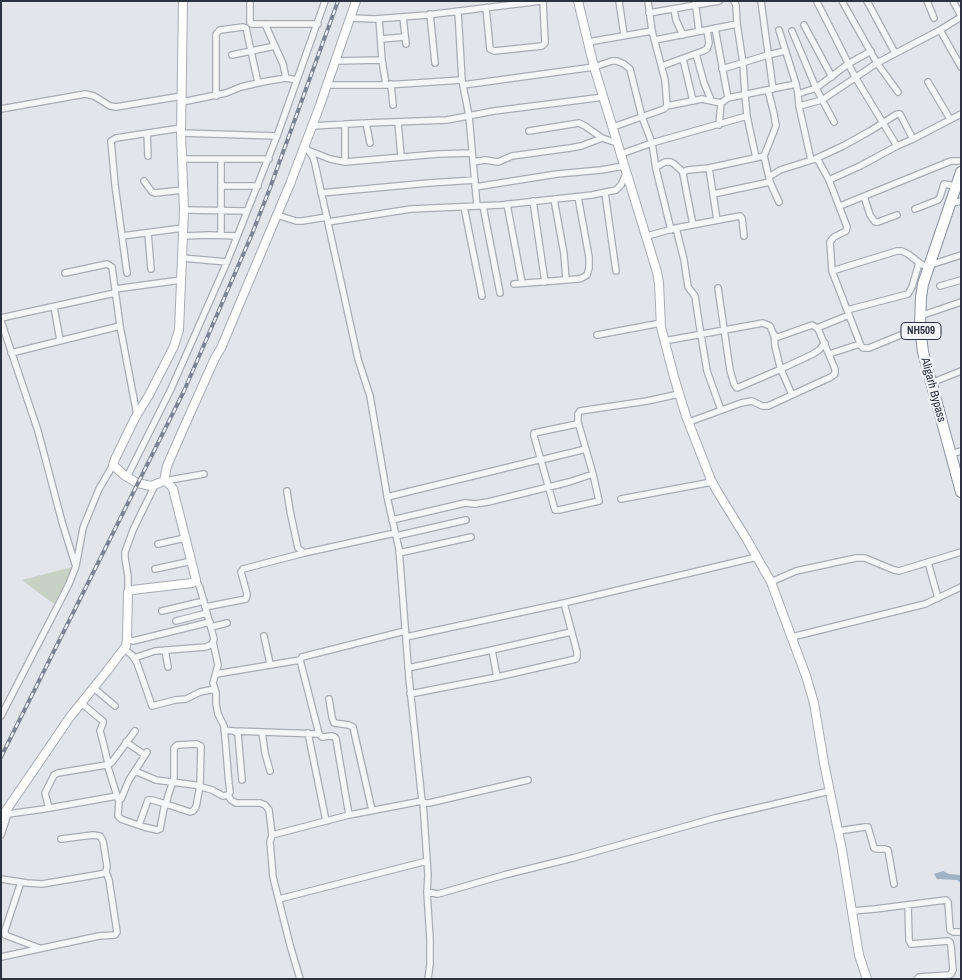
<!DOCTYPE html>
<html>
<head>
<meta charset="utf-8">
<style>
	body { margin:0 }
	#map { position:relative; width:962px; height:980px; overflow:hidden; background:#e2e5e9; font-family:"Archivo Narrow",sans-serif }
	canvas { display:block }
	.frame { position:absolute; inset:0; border:2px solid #2c323f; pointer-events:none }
</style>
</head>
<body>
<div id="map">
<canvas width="962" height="980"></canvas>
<div class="frame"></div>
</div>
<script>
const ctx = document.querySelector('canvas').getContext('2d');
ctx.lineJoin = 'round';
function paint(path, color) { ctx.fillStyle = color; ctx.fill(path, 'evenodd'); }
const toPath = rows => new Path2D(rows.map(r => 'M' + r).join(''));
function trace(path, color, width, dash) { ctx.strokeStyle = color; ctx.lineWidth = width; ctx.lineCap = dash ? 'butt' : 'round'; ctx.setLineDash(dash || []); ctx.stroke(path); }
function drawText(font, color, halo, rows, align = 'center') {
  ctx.font = font + ' "Archivo Narrow",sans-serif'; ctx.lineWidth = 4.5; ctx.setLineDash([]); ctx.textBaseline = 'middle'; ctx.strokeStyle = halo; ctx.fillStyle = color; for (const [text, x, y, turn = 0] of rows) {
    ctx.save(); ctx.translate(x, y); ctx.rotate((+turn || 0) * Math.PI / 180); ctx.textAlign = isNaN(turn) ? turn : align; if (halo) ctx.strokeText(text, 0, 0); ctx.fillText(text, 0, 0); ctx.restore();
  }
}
const green = toPath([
	[72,567,71,573,54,604,22,580]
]);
const water = toPath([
	[943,871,949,874,961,875,961,883,957,880,937,879,934,874]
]);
const street = toPath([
	[250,1,250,23,252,24,318,24],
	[619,1,624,35],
	[695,1,699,31],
	[761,1,773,89],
	[842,1,877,63,898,92],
	[867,1,895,53],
	[927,1,934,18],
	[953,1,961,16],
	[817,2,836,39,855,77,897,146],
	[486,8,490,49,494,51,504,50,542,46,545,43,543,1],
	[674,9,676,20,683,35],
	[458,11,462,80,469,116,477,206],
	[649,13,719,1],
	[430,14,435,63],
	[403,17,406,44],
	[350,18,375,19,427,15,541,1],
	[379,19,382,60,386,85],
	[265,24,283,64,286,78],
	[804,25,832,77],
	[715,28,728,98],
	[779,30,796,84,798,94,799,106,811,160],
	[940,30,961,67],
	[792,31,816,88,834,122],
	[381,39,405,37],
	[655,40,737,24],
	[588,42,652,31],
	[696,54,704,83,711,100],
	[232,55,275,46],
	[683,59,693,101],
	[335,61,382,60],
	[662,66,703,51,707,49,709,43,707,30],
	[722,69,768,55,785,51],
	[928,82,950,119],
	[391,84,393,105],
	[327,85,386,85,462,80],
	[463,85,594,67,612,61,617,61,624,64,630,69,642,117,652,143,656,169,671,230],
	[798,94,816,88,848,64,871,51],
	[216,96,216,34,220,30,243,27,246,28,258,83],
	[182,102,226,93,241,87,262,82,286,78,297,80],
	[667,106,702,99,721,103,728,98,796,84],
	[799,106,822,100,877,63,940,30,961,17],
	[1,109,85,94,94,96,110,106,116,107,182,96],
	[747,116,756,158],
	[398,122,401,157],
	[366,123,370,143],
	[345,124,345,162],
	[719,125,721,103],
	[312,126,366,123,447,120,494,111,604,97],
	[613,127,664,109,667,106,665,80,652,31,648,1],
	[529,131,579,123,585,126,602,138],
	[147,133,148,156],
	[181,133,277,136],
	[305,146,313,157,315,164,358,359,370,396,388,501,399,549,409,678,422,801,425,803,429,803,528,780],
	[310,151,330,159,345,162,438,154,472,153],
	[621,154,652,143,747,116,745,95,743,63,737,24,736,5,734,1],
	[764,156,776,126,774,114,768,90],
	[182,159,269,159],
	[815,159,843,146,870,131,897,114,900,114,902,118,913,139],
	[473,162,485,160,498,162,512,156,570,148,581,146,602,138,617,143],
	[656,167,665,162,671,162,674,164,683,172],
	[709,168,717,220],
	[769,177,780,170,815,159,818,160,829,180,847,227,846,231,834,237,830,242,832,271,861,346,863,348,869,348,920,327],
	[829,180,860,166,897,146,913,139,961,114],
	[144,181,152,192,155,193,183,190],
	[221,186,258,186],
	[475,187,557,174,601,170,624,166],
	[321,193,429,183,475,180],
	[605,193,616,271],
	[713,194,770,182],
	[864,196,870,215,875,222,878,222,897,215],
	[554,199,564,254,566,280],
	[533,201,545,282],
	[507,204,522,283],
	[949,204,961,201],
	[483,206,500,293],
	[840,206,951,161,961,161],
	[464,207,482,296],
	[915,209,938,200,940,197,944,184,956,186],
	[184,210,247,211],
	[277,215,296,221,302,221,327,217],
	[328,222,411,209,501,205,592,195,616,190,621,185,626,174],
	[693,225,683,174,685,171,688,170,709,168,764,156,770,182,779,202],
	[676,228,684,260,688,287,695,296,699,323,707,371,721,410],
	[148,233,151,269],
	[221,235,221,160],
	[122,236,183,228],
	[183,236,210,235,237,236],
	[647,236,676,228,740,216,742,218,744,236],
	[182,258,227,262],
	[930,265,961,255],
	[832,271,897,251,902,251,908,254,921,264,929,268],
	[65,273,107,264,112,267,120,326,137,415],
	[127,273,115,185,111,141,116,138,181,128],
	[514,284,578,279,582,278,587,275,589,268,589,257,578,197],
	[940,286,961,280],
	[718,288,730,370,734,384,737,388,781,369,813,354,819,350,825,343],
	[115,289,181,280],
	[54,307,60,340],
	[847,310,908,294,912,287,919,263],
	[920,316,961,302],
	[1,318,115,293],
	[1,321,38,431,62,522,75,564],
	[817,328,849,315],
	[774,334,775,346,780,367,792,395],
	[597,335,661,323],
	[664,341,763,323,770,326,774,336,778,337,812,325,817,328,819,331,835,369,835,374,831,377,768,406,762,406,752,401,741,403,689,422],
	[11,353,120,326],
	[829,354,860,344],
	[931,383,961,371],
	[951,454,961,451],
	[540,457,555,510,559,510,599,501,593,474,578,422],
	[541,460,586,449],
	[127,477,171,389,227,262,277,136,325,1],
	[164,481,204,474],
	[287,491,290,511,298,548,304,553,395,533],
	[387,497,538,460,540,457,534,436,534,433,577,424,578,422,578,414,580,411,647,401,679,394],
	[621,499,712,482],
	[392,520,465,503,475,504,488,502,569,482,593,474],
	[396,536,466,520],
	[158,544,185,538],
	[399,553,471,537],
	[928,562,938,598],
	[155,569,192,561],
	[771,582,796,571,856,558,865,558,894,570,899,571,961,552],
	[128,592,128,576,125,558,125,552,133,530,155,485],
	[205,607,246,599,247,594,241,572,243,569,304,553],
	[162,611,204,601],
	[176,621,207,613],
	[211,627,227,623],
	[264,636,270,664],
	[406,637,564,603,757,557],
	[792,637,925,604,961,587],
	[127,639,133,641,210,622],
	[124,649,132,655,137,663,152,706,175,700,186,699,200,692,215,689],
	[165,650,168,667],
	[492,650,497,677],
	[134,658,155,651,206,647,212,644,214,639,200,588,196,580],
	[408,668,492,650,571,632],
	[216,674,300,660],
	[94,688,115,706],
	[410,694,497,677,576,659,577,657,577,652,564,603],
	[329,699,332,717,334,723,349,725,353,727,372,810],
	[1,716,69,584,76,566,83,528,87,518,99,489,113,465],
	[224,730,234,731,238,734,242,780],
	[234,731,319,734],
	[262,732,265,753,270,771],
	[308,733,326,821],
	[126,742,145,755],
	[107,764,118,799],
	[107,766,112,762,135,731],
	[135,771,156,780,195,785,212,790,223,796,228,795,230,792,229,784,224,726,218,714,216,704,216,693,213,683,218,665,213,642],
	[228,795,231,800,236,803,260,803,265,805,269,810,272,835],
	[423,802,428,875,427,892,430,939,430,964,428,979],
	[49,808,45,793,54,775,58,773,106,765,108,763,103,742,100,731,103,723,103,721,81,703],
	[349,815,336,739,335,737,332,736,322,737,319,734,300,660,302,657,405,631],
	[139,825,148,800,152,800,166,804,190,812,193,811,196,807,200,786,201,746,197,744,177,745,174,748,174,778,168,796,166,804,164,808,160,829,157,830,144,827,132,823,121,819,118,816,119,800,121,799,129,780,147,752],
	[838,831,865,827,868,827,874,848,876,849,885,849,888,850,894,884],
	[1,835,8,814,44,809,117,796],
	[1,879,27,883,42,884,101,874,106,872,107,866,103,841,100,836,93,835,61,839],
	[21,882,5,930,5,935,39,948],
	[427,892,438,894,504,875,573,858,715,818,830,791],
	[279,899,427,861],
	[908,905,909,940,911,944,948,941,950,942,951,946,953,970,951,974,949,975,919,977,917,979],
	[852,911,875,909,946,900,948,902,950,930,953,932,961,932],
	[1,957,99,936,115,935,117,932,109,880,106,872],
	[300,979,290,945,273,877,270,842,272,835,349,815,422,801]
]);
const secondary = toPath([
	[578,1,594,67,657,272,659,283,661,327,674,377,686,416,711,480,717,491,746,538,771,582,806,676,814,703,824,763,842,850,859,955,867,979],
	[164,481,167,466,185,425,215,358,221,348,290,184,319,108,356,1],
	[1,818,70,717,107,671,126,646,127,639,128,592,132,590,192,583,196,580,173,489,171,486,167,482,164,481,151,486,137,483,124,475,113,465,115,459,135,418,149,395,169,356,174,346,179,330,184,210,181,133,183,1]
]);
const highway = toPath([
	[961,172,923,284,921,297,920,327,923,352,961,492]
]);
const rail = toPath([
	[1,757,184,391,252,234,270,188,338,1]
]);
const shields = [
	[921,331,40]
];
const shieldNames = [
	["NH509",921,331]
];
const streetNames = [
	["Aligarh Bypass",933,390,75]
];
paint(green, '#c7d2c4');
paint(water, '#a1b2c5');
trace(street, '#a8acb3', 8);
trace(secondary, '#a8acb3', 10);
trace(highway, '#8b929e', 12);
trace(street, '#f5f6f8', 5.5);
trace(secondary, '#fff', 8);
trace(highway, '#fff', 10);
trace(rail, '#7d8491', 4);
trace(rail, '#f2f4f7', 2, [5.5]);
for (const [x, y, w] of shields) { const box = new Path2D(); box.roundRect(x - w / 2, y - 8.5, w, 17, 4); ctx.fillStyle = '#f2f4f7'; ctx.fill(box); trace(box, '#2c323f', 1); }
drawText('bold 11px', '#2c323f', null, shieldNames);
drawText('12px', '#2c323f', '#f2f4f7', streetNames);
</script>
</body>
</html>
